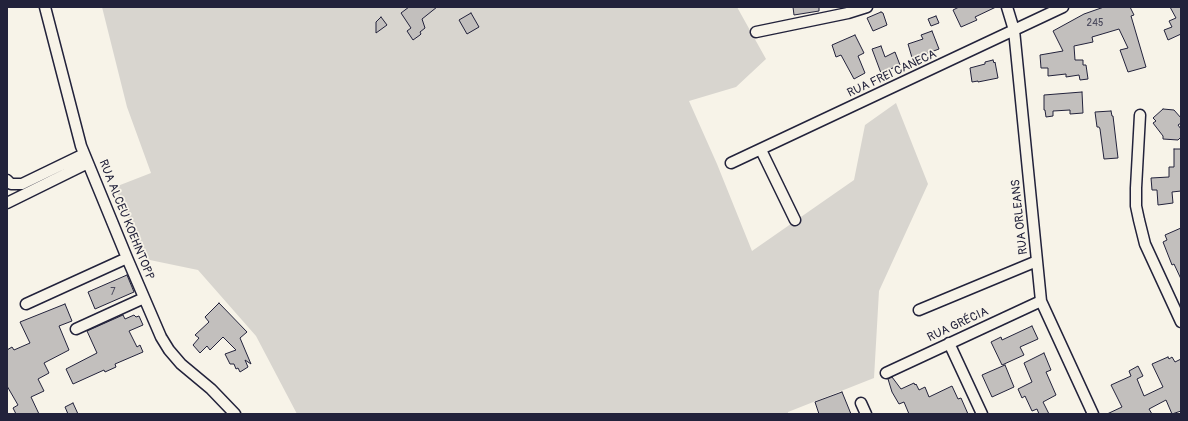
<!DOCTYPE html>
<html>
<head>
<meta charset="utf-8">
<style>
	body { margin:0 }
	#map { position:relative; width:1188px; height:421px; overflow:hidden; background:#f7f3e8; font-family:Pangolin,sans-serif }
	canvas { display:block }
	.frame { position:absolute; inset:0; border:8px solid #22223b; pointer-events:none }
</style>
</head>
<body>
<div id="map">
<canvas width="1188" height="421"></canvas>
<div class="frame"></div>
</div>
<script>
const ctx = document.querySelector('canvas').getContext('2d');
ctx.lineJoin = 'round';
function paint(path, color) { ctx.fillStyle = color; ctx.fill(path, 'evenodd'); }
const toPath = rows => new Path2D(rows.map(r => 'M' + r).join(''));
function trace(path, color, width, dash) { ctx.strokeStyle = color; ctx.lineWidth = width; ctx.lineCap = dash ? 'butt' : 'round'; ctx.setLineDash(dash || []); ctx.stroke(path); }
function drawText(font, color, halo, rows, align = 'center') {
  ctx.font = font + ' Pangolin,sans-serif'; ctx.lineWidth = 3.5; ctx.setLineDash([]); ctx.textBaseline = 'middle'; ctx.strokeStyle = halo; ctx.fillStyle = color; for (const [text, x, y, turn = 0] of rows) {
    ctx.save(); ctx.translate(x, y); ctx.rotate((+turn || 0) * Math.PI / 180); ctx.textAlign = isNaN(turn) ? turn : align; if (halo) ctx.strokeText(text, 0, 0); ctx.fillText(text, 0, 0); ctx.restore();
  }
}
const green = toPath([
	[102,7,737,7,766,59,736,87,689,101,717,164,752,251,854,180,865,125,896,103,928,184,879,291,874,378,788,412,788,414,297,414,256,336,198,270,145,259,115,187,151,173,127,107]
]);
const building = toPath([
	[409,7,437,7,422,19,425,28,420,32,421,34,420,35,413,40,407,31,411,28,401,13,409,7],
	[793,7,819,7,819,11,794,15,793,7],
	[959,7,996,7,975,17,977,20,961,27,953,10,959,7],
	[1104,7,1130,7,1134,15,1131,16,1146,67,1128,72,1120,50,1128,48,1119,29,1092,37,1093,42,1074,46,1075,60,1083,60,1083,65,1086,65,1088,79,1080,80,1079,75,1066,77,1066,74,1048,76,1048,68,1041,68,1040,55,1063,51,1053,31,1084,14,1104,7],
	[1170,7,1181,7,1181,34,1168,40,1164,30,1172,27,1169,21,1176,18,1170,7],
	[881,12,883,13,887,25,873,31,867,18,881,12],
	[471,13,479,27,467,34,459,20,471,13],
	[936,16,939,23,931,26,928,19,936,16],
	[381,17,387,25,376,33,376,22,381,17],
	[932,31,939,49,923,55,923,57,913,61,908,44,923,39,921,35,932,31],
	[855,35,864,53,858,56,865,73,854,79,841,55,836,57,832,45,855,35],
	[881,46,885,57,895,52,900,65,881,73,872,49,881,46],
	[993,60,994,63,995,62,998,78,978,82,978,81,972,82,970,68,985,64,985,62,993,60],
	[1082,92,1083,113,1070,114,1070,110,1053,111,1053,116,1046,117,1045,110,1044,110,1044,95,1082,92],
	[1163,109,1174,110,1181,118,1181,123,1178,125,1181,129,1181,137,1178,140,1163,139,1163,136,1153,123,1156,121,1153,118,1163,109],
	[1111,111,1112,116,1113,116,1118,158,1104,159,1100,129,1099,127,1097,127,1095,112,1111,111],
	[1174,149,1181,149,1181,191,1172,192,1173,203,1158,205,1157,190,1152,190,1151,178,1169,177,1169,167,1174,167,1174,149],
	[1181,228,1181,279,1174,264,1172,265,1163,242,1167,240,1165,235,1181,228],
	[127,275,134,292,95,309,88,292,127,275],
	[219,303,247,332,240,338,251,364,245,360,248,367,240,372,238,368,236,369,234,364,230,364,225,354,236,350,223,337,210,350,207,346,200,353,193,345,199,338,195,335,209,322,205,317,219,303],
	[65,304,72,321,59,326,69,350,44,363,49,373,38,379,44,391,31,397,39,414,16,414,13,408,18,405,7,386,7,350,12,347,14,350,30,343,20,322,65,304],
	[123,315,125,319,134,315,136,317,139,316,143,325,129,331,137,347,140,345,143,352,115,364,116,367,105,372,104,370,73,384,66,369,97,353,87,331,123,315],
	[1032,326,1038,339,1020,347,1024,355,1002,365,991,342,1001,337,1002,340,1032,326],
	[1044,353,1051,370,1046,372,1056,395,1043,402,1049,414,1039,414,1037,409,1032,411,1025,396,1022,398,1018,389,1032,382,1024,363,1044,353],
	[1168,357,1169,359,1172,357,1175,362,1181,359,1181,411,1172,414,1166,400,1149,409,1152,414,1107,414,1122,407,1111,385,1131,376,1129,371,1138,366,1143,376,1137,379,1144,396,1163,387,1152,364,1168,357],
	[1005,365,1014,387,992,397,982,375,1005,365],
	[892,377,901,389,914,383,915,385,916,384,919,390,925,387,929,397,952,386,958,399,961,398,968,414,909,414,904,402,899,404,892,392,888,379,892,377],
	[842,392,851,414,819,414,815,402,842,392],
	[73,403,78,414,68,414,65,407,73,403]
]);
const minor = toPath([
	[45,7,81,146,127,258,161,337,169,350,181,364,211,389,235,414],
	[1007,7,1014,30,1041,301,1093,414],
	[756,32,848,13,867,7],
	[1140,115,1136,188,1136,206,1139,220,1145,244,1181,322],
	[761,150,795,220],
	[731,163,1063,7],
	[7,180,11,184,22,184,84,154],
	[7,203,88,163],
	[26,304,127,258],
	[919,310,1037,261],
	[76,329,144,298],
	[949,343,982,414],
	[886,373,1041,301],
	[861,403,866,414]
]);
const numberNames = [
	["245",1095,23],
	["7",113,292]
];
const streetNames = [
	["RUA FREI CANECA",892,74,-25],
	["RUA ORLEANS",1020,217,-96],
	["RUA ALCEU KOEHNTOPP",126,220,68],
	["RUA GRÉCIA",958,325,-25]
];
paint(green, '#d8d5cf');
paint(building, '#c2bfbd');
trace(building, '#22223b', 1);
trace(minor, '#22223b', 13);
trace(minor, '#f7f3e8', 10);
drawText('10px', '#4a495c', null, numberNames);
drawText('12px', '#22223b', '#f7f3e8', streetNames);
</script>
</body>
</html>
